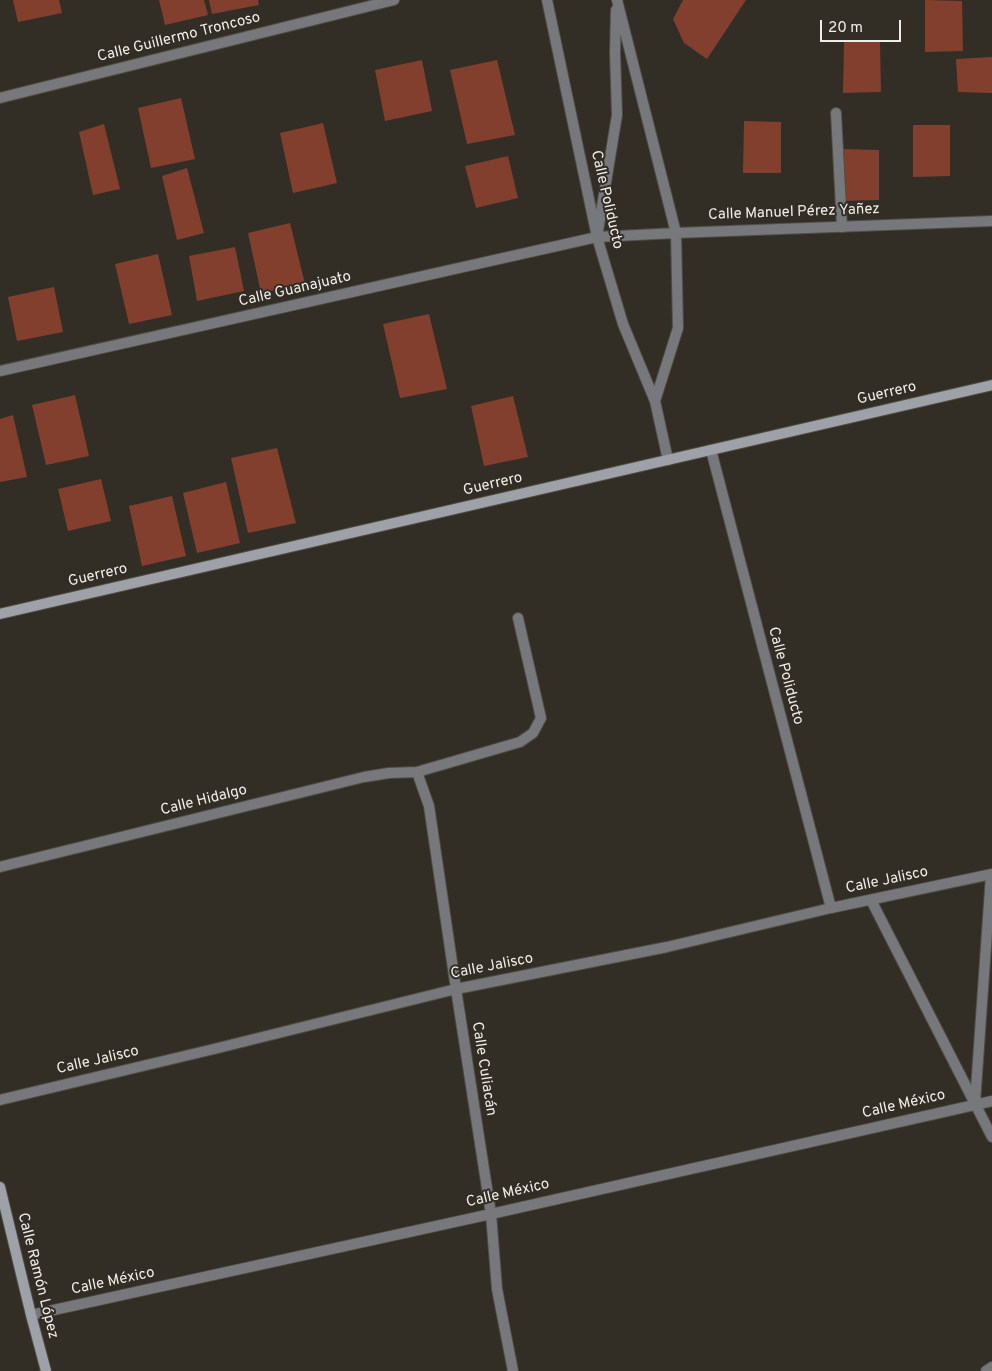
<!DOCTYPE html>
<html>
<head>
<meta charset="utf-8">
<style>
	body { margin:0 }
	#map { position:relative; width:992px; height:1371px; overflow:hidden; background:#322e26; font-family:Overpass,sans-serif }
	canvas { display:block }
	.scale { position:absolute; left:820px; top:20px; width:81px; height:22px; box-sizing:border-box; border:2px solid #efede8; border-top:0; padding-left:6px; font-size:15px; line-height:18px; white-space:nowrap; color:#efede8; -webkit-text-stroke:4px #322e26; paint-order:stroke }
</style>
</head>
<body>
<div id="map">
<canvas width="992" height="1371"></canvas>
<div class="scale">20 m</div>
</div>
<script>
const ctx = document.querySelector('canvas').getContext('2d');
ctx.lineJoin = 'round';
function paint(path, color) { ctx.fillStyle = color; ctx.fill(path, 'evenodd'); }
const toPath = rows => new Path2D(rows.map(r => 'M' + r).join(''));
function trace(path, color, width, dash) { ctx.strokeStyle = color; ctx.lineWidth = width; ctx.lineCap = dash ? 'butt' : 'round'; ctx.setLineDash(dash || []); ctx.stroke(path); }
function drawText(font, color, halo, rows, align = 'center') {
  ctx.font = font + ' Overpass,sans-serif'; ctx.lineWidth = 4; ctx.setLineDash([]); ctx.textBaseline = 'middle'; ctx.strokeStyle = halo; ctx.fillStyle = color; for (const [text, x, y, turn = 0] of rows) {
    ctx.save(); ctx.translate(x, y); ctx.rotate((+turn || 0) * Math.PI / 180); ctx.textAlign = isNaN(turn) ? turn : align; if (halo) ctx.strokeText(text, 0, 0); ctx.fillText(text, 0, 0); ctx.restore();
  }
}
const building = toPath([
	[13,0,59,0,62,13,18,22],
	[159,0,204,0,208,15,165,25],
	[209,0,258,0,259,5,212,14],
	[683,0,746,0,707,59,684,43,673,19],
	[925,0,962,1,963,51,925,52],
	[844,41,880,42,881,92,843,93],
	[992,57,992,93,958,92,956,59],
	[422,60,432,111,385,121,375,70],
	[497,60,515,135,467,144,450,70],
	[181,98,195,159,151,168,138,108],
	[744,121,781,122,781,173,743,173],
	[323,123,337,183,293,193,280,133],
	[104,124,120,189,93,195,79,132],
	[913,125,950,125,950,176,913,177],
	[842,149,879,150,879,200,842,201],
	[508,156,518,198,476,208,465,166],
	[187,168,204,233,177,240,162,176],
	[290,223,305,284,261,293,248,233],
	[235,247,244,291,197,301,189,256],
	[158,254,172,315,129,324,115,264],
	[54,287,63,332,17,341,8,297],
	[429,314,447,389,400,398,383,324],
	[75,395,89,456,46,465,32,405],
	[513,396,528,457,484,466,471,406],
	[13,415,27,477,0,482,0,419],
	[277,448,296,523,248,533,231,458],
	[101,479,111,521,68,531,58,489],
	[226,482,240,543,197,553,183,493],
	[172,496,186,556,142,566,129,506]
]);
const lane = toPath([
	[836,113,842,227],
	[711,450,831,908],
	[986,1371,992,1367]
]);
const street = toPath([
	[547,0,597,237,623,324,655,401,668,460],
	[617,0,676,233,678,328,655,401],
	[0,98,394,0],
	[598,231,617,115,615,52,616,10],
	[0,371,597,237,676,233,992,221],
	[417,772,429,806,456,989,491,1214,497,1289,513,1371],
	[0,867,364,777,389,773,417,772,520,742,533,733,541,718,518,618],
	[871,900,992,1137],
	[0,1100,214,1049,456,989,667,947,831,908,992,874],
	[975,1103,991,875],
	[31,1315,491,1214,992,1101]
]);
const secondary = toPath([
	[0,614,992,385],
	[0,1187,31,1315,46,1371]
]);
const streetNames = [
	["Calle Guillermo Troncoso",179,38,-14],
	["Calle Poliducto",606,200,77],
	["Calle Manuel Pérez Yañez",794,213,-2],
	["Calle Guanajuato",295,290,-13],
	["Guerrero",887,394,-13],
	["Guerrero",493,485,-13],
	["Guerrero",98,576,-13],
	["Calle Poliducto",785,676,75],
	["Calle Hidalgo",204,801,-14],
	["Calle Jalisco",887,881,-12],
	["Calle Jalisco",492,967,-11],
	["Calle Jalisco",98,1061,-13],
	["Calle Culiacán",483,1069,81],
	["Calle México",904,1105,-13],
	["Calle México",508,1194,-13],
	["Calle Ramón López",37,1276,76],
	["Calle México",113,1282,-12]
];
paint(building, '#823f2e');
trace(lane, '#504d45', 12);
trace(street, '#504d45', 12);
trace(secondary, '#504d45', 12);
trace(lane, '#76787c', 10);
trace(street, '#76787c', 10);
trace(secondary, '#9fa1a8', 10);
drawText('15px', '#efede8', '#322e26', streetNames);
</script>
</body>
</html>
